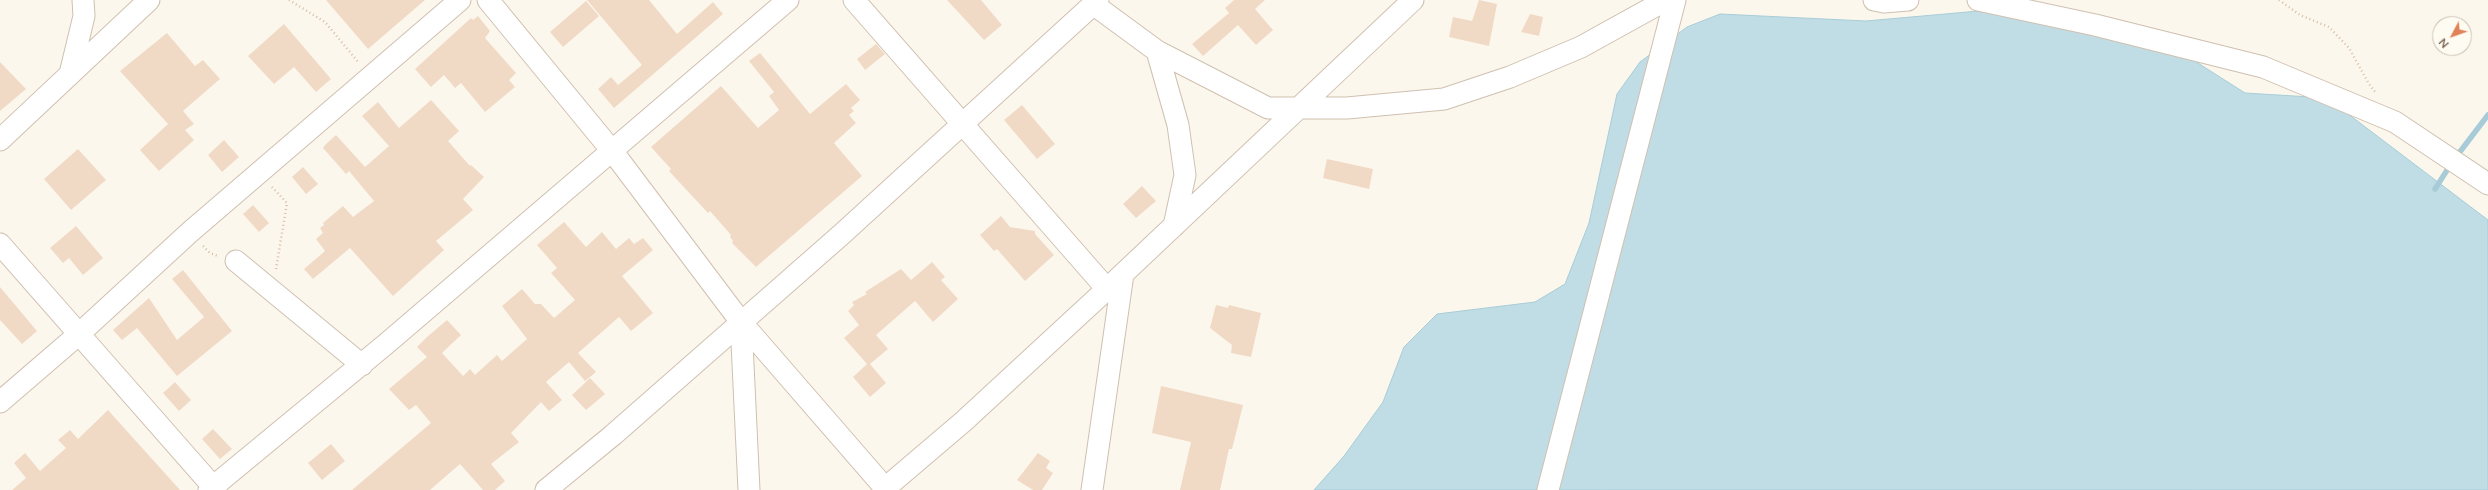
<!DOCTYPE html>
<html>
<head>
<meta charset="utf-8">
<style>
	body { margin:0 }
	#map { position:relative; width:2488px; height:490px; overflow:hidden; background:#fcf7ec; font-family:Lato,sans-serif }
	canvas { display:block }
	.north { position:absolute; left:2432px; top:16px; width:40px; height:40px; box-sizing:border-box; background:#fefbf3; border:1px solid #c8bdb1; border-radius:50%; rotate:229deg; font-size:11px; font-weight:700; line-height:16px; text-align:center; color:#78614f }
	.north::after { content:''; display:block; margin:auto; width:14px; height:18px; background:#e08157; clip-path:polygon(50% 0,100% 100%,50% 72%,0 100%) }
</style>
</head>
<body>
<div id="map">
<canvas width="2488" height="490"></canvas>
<div class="north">N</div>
</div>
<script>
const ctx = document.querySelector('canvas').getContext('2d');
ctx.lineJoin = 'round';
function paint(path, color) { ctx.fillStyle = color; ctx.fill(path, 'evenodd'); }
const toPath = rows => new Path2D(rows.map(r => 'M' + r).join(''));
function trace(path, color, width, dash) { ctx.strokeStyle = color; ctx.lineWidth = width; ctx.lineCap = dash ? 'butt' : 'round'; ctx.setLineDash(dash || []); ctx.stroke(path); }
const water = toPath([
	[1990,10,2190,58,2245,93,2327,98,2488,220,2488,490,1314,490,1344,456,1383,402,1404,347,1437,314,1535,302,1565,284,1589,223,1617,94,1640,62,1687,27,1720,14,1866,21,1990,10]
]);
const stream = toPath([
	[2456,157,2488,115],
	[2435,189,2451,164]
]);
const building = toPath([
	[326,0,425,0,368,49],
	[587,0,649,0,677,34,713,2,723,14,614,108,598,89,611,77,618,85,642,65],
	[947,0,981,0,1002,25,984,40],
	[1234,0,1265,0,1255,9,1273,30,1256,45,1238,25,1203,56,1192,44,1229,13,1225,8],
	[1479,0,1497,4,1489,46,1449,37,1453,17,1472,21],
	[586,1,599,16,563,47,550,32],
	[1530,14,1543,17,1539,36,1521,32],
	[478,16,490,31,485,38,516,73,509,80,515,87,485,112,461,83,455,88,444,75,431,87,415,69,471,18,473,20],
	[284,24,331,79,316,92,294,67,274,84,248,56],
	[167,33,195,66,203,60,220,79,183,111,194,124,185,130,194,140,159,171,140,150,168,124,120,71],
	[876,44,885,54,865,70,857,59],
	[760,53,810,114,846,84,860,100,851,108,854,111,849,115,856,123,834,143,862,176,756,267,732,243,733,241,730,237,731,235,710,211,708,213,680,183,669,171,671,169,651,147,721,86,758,128,779,110,769,96,774,92,749,61],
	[0,62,26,89,0,111],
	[431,100,459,131,448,141,470,166,471,165,484,177,463,199,473,210,436,241,444,250,393,296,350,248,313,279,304,269,325,251,316,239,323,233,320,228,324,225,323,223,343,206,353,217,374,201,349,171,346,174,323,148,325,145,336,135,365,167,389,146,362,116,378,102,399,128],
	[1022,105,1055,144,1037,159,1004,120],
	[224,140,239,157,222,172,208,155],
	[78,149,106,180,71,210,44,179],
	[1327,159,1373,169,1369,189,1323,178],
	[303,167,318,184,306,194,292,177],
	[1142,186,1156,201,1136,218,1123,204],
	[253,205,269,223,259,232,243,214],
	[1001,216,1010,227,1035,231,1035,234,1054,255,1025,281,997,249,994,251,980,235],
	[564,222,586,247,602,232,616,249,629,238,634,244,643,238,653,250,622,276,653,313,631,331,619,317,578,353,596,372,585,381,569,362,546,382,562,400,549,411,541,402,511,433,519,442,491,464,505,481,495,490,483,490,460,464,430,490,352,490,431,423,416,405,409,410,389,389,427,357,417,347,427,337,447,320,461,335,442,353,463,376,470,369,475,375,497,355,502,361,527,339,502,306,522,289,535,304,541,304,554,318,575,300,551,273,557,268,537,245],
	[76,226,103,258,83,275,69,258,63,263,50,248],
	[932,262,945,277,941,280,958,299,933,322,915,301,876,335,888,349,870,364,886,383,870,397,853,377,867,364,844,338,859,325,848,311,854,305,852,302,867,294,865,292,901,269,911,280],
	[183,270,232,331,177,376,137,328,122,340,113,330,149,298,177,340,204,317,172,279],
	[0,287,37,331,22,344,0,320],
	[1216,305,1228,308,1229,305,1261,313,1251,357,1231,353,1232,345,1210,328],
	[590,378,605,394,586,410,572,395],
	[175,382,191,400,179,411,163,393],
	[1161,386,1243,405,1232,449,1229,449,1220,490,1180,490,1191,442,1152,433],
	[108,410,180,490,12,490,26,478,14,463,25,453,40,471,66,448,58,440,70,430,78,439],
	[213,429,232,449,220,459,202,439],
	[331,444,345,461,322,480,308,463],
	[1038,453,1050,461,1046,468,1053,473,1042,490,1033,490,1017,480]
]);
const path = toPath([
	[289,0,325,22,359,63],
	[2279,0,2300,15,2329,27,2349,48,2369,84,2376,93],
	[272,187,287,203,276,269],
	[203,246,210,253,218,256]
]);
const minor = toPath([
	[488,0,613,152,741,322,885,488],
	[854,0,1107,289],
	[1874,0,1884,2,1908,0],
	[1978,0,2095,25,2263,67,2395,122,2488,184],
	[1093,4,1157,51,1268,108,1347,108,1444,99,1510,77,1581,47,1666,0],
	[1157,51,1178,125,1185,175,1174,226],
	[70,74,84,16,83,0],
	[0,140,149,0],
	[0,244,216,490],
	[236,261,362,365],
	[741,322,749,490],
	[0,402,79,334,190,232,460,0],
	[209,490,386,344,788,0],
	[546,490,613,435,842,234,1098,0],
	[883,490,964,421,1107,289,1413,0],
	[1092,490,1123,274],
	[1548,490,1675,0]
]);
paint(water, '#c0dde6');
trace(water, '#a7ccd7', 1);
trace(stream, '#a7ccd7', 5.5);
paint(building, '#f1dac5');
trace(minor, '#cfc0b1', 23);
trace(path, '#d7bda7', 2.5, [1, 3]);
trace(minor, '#fff', 21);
</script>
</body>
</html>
